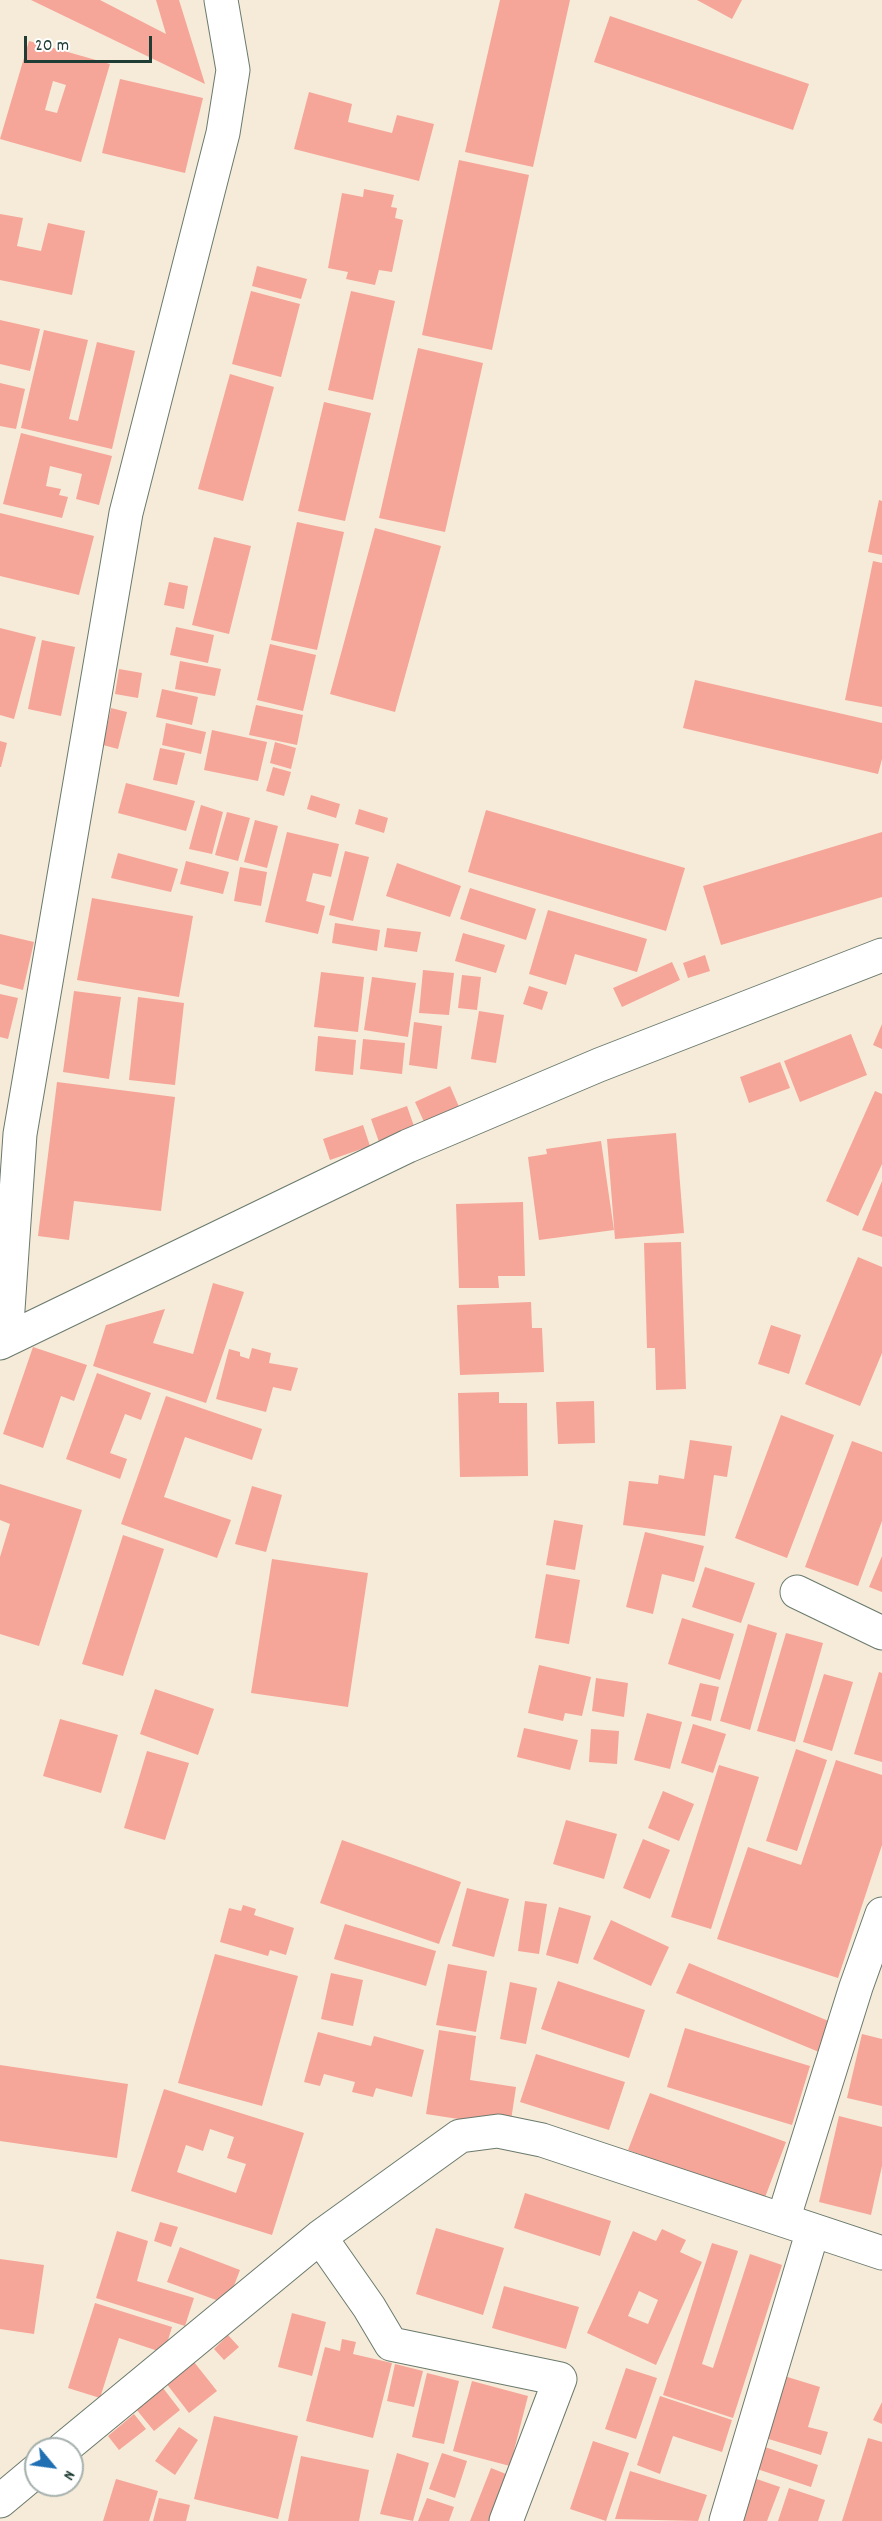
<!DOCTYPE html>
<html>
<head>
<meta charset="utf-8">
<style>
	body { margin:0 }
	#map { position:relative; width:882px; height:2521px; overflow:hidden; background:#f6ebd8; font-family:Dekko,sans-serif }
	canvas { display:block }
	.north { position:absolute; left:24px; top:2437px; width:60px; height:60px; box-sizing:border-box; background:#fff; border:2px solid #a5b1ae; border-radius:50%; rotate:119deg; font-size:16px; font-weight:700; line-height:24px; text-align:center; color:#1f3d34 }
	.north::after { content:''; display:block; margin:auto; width:21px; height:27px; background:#1f6fb2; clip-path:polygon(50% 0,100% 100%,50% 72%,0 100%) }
	.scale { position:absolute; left:24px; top:36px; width:128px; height:27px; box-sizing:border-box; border:3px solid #1f3d34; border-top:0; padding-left:8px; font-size:18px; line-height:21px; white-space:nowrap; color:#1f3d34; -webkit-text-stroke:4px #fff; paint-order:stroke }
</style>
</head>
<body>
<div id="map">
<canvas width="882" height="2521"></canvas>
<div class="north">N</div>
<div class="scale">20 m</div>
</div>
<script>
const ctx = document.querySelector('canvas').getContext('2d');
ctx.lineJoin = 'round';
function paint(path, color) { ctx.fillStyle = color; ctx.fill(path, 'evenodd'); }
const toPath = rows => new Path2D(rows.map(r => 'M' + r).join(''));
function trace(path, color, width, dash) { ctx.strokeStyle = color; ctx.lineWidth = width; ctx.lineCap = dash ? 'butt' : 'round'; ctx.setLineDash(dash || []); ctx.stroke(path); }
const building = toPath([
	[31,0,100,0,166,34,156,0,179,0,205,84],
	[500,0,570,0,533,167,465,152],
	[697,0,742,0,732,19],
	[610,16,809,84,793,130,594,62],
	[29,41,110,64,81,162,0,139],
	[53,81,66,85,57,113,45,110],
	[120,79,203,98,185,173,102,153],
	[309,92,352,104,348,122,392,133,397,115,434,124,419,181,294,149],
	[459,160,529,175,492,350,422,335],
	[364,189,394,195,391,207,397,208,395,218,403,220,392,272,379,270,375,285,346,279,348,272,328,268,342,193,363,197],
	[0,214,23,218,17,246,41,251,48,223,85,231,72,295,0,280],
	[257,266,307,279,301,299,252,286],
	[251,291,300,304,281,377,232,364],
	[351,291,395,301,373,400,328,390],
	[0,320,40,329,30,371,0,364],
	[44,330,88,340,69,419,78,421,97,342,135,351,112,449,21,428],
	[418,348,483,363,445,532,379,518],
	[230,374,274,387,243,501,198,489],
	[0,383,25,389,16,429,0,426],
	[324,402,371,413,345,521,298,511],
	[21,433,112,456,99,505,76,499,82,474,50,466,46,486,61,489,59,495,68,497,62,518,3,504],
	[879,500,882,501,882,555,868,552],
	[0,513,94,536,79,595,0,576],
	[297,522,344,532,317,650,271,640],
	[375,528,441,546,395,712,330,694],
	[214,537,251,546,229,634,192,625],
	[873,561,882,563,882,707,845,700],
	[169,582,188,586,184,609,164,605],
	[176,627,214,635,208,663,170,655],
	[0,628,36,637,14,719,0,715],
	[42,640,75,647,61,716,28,709],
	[270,644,316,655,303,711,257,700],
	[180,661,221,669,215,696,175,689],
	[119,669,142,673,138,698,115,694],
	[695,680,882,723,882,759,878,774,683,728],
	[162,689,198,697,192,725,156,717],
	[256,705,303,715,297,745,249,735],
	[111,708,127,712,118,749,103,745],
	[166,723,206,732,201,754,162,745],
	[212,730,267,742,258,781,204,770],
	[0,741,7,743,1,767,0,767],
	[275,742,296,748,291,769,270,763],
	[160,748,185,753,177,785,153,780],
	[273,767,291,772,284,796,266,791],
	[126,783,195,801,186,831,118,813],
	[311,795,340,804,336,818,307,809],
	[201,805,223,812,212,854,189,849],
	[359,809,388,818,384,833,355,824],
	[486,810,685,868,666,931,468,872],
	[227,812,250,818,238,861,215,855],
	[255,820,278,826,267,868,244,862],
	[287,832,339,844,331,877,313,873,306,901,325,906,318,934,265,922],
	[882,832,882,897,721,945,703,886],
	[345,851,369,857,353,921,329,915],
	[118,853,178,869,171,892,111,878],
	[186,861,229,872,223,894,180,884],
	[397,863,461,886,450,917,386,896],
	[240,867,267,872,261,906,234,901],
	[470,888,536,909,526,940,460,919],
	[92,898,193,916,179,997,77,980],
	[548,910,647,939,637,972,575,954,566,985,529,974],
	[335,923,380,930,377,951,332,943],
	[387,928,421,932,417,952,384,947],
	[463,933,505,945,496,973,455,961],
	[0,934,34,942,23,990,0,984],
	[705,955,710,971,688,978,683,963],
	[672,962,680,980,622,1007,613,988],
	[423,970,454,973,449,1015,419,1013],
	[321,972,364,977,358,1032,314,1027],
	[462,975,481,977,477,1010,458,1008],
	[372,977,416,983,408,1037,364,1030],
	[529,986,548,992,542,1010,523,1004],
	[74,991,121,997,109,1079,63,1072],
	[0,994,18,998,8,1039,0,1037],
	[138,997,184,1003,175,1085,129,1080],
	[479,1011,504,1015,496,1063,471,1059],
	[414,1022,442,1026,437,1069,409,1065],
	[882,1024,882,1049,873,1045],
	[851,1034,867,1075,800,1102,784,1061],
	[318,1036,356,1040,353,1075,315,1071],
	[363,1039,405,1043,402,1074,360,1069],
	[780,1062,790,1088,749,1103,740,1077],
	[57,1082,175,1097,161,1211,74,1201,69,1240,38,1236],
	[450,1086,460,1109,425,1124,415,1102],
	[875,1091,882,1094,882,1164,858,1216,826,1201],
	[407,1106,415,1129,379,1142,371,1119],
	[363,1125,370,1146,330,1160,323,1139],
	[676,1133,684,1233,615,1239,607,1139],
	[601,1141,614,1230,539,1240,528,1157,547,1154,546,1149],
	[882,1181,882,1237,862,1230],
	[523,1202,525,1276,498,1276,499,1288,459,1288,456,1204],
	[681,1242,686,1389,656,1390,655,1348,647,1348,644,1243],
	[858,1257,882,1267,882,1353,860,1406,805,1384],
	[213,1283,244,1292,206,1403,93,1366,106,1325,165,1309,153,1343,193,1354],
	[531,1302,532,1328,542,1328,544,1372,460,1375,457,1305],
	[771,1325,801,1335,789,1374,758,1364],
	[33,1347,87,1365,74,1401,61,1396,43,1448,3,1434],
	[252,1348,271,1353,269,1363,298,1368,291,1391,273,1387,266,1412,216,1399,229,1349,240,1352,240,1356,249,1359],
	[97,1373,151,1393,141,1420,125,1414,110,1453,127,1459,120,1479,66,1459],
	[499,1392,499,1403,527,1403,528,1476,460,1477,458,1393],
	[166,1396,262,1429,252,1460,185,1437,164,1497,231,1520,217,1558,121,1524],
	[594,1401,595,1443,558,1444,556,1402],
	[781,1415,834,1435,787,1558,735,1538],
	[690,1440,732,1446,727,1477,714,1475,705,1536,623,1525,629,1481,658,1484,659,1475,684,1479],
	[852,1441,882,1452,882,1521,858,1586,805,1567],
	[0,1484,82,1510,39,1646,0,1634,0,1557,10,1524,0,1520],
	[252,1486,282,1495,266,1552,235,1544],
	[554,1520,583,1525,575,1570,546,1565],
	[645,1532,704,1546,694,1582,662,1574,653,1614,626,1607],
	[123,1535,164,1549,123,1676,82,1664],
	[882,1556,882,1592,869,1587],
	[272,1559,368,1573,348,1707,251,1693],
	[705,1567,755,1583,741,1623,692,1607],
	[546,1574,580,1580,569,1644,535,1638],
	[682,1618,734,1634,720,1680,668,1664],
	[748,1624,777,1633,750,1730,720,1721],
	[786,1633,823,1643,795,1742,757,1731],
	[539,1665,591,1677,582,1716,565,1713,563,1721,528,1713],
	[879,1672,882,1673,882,1762,854,1754],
	[824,1674,853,1682,832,1751,803,1742],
	[596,1678,628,1683,624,1717,592,1711],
	[700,1683,719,1687,711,1721,691,1716],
	[155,1689,214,1709,198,1755,140,1734],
	[647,1713,682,1722,670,1769,634,1760],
	[60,1719,118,1735,101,1793,43,1776],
	[693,1724,726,1734,713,1773,681,1763],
	[524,1728,578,1740,570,1770,517,1757],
	[591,1729,619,1731,617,1764,589,1762],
	[796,1749,827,1760,797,1851,766,1841],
	[147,1751,189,1763,165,1840,124,1828],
	[836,1760,882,1775,882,1845,838,1978,717,1939,748,1847,801,1865],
	[719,1765,759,1777,711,1929,671,1917],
	[663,1791,694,1804,679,1841,648,1828],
	[566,1820,617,1834,604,1879,553,1864],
	[643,1839,670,1850,650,1899,623,1888],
	[342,1840,461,1882,439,1944,320,1903],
	[467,1888,509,1899,494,1957,452,1946],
	[525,1901,547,1904,539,1954,518,1951],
	[243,1905,256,1909,254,1915,294,1928,286,1955,270,1950,268,1956,220,1942,229,1908,241,1911],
	[559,1907,591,1916,578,1964,546,1955],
	[611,1920,669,1947,651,1986,593,1959],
	[345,1924,436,1951,426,1986,334,1959],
	[215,1954,298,1976,262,2106,178,2083],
	[689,1963,831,2022,819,2052,676,1993],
	[448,1964,487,1971,476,2032,436,2025],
	[331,1973,363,1980,353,2026,321,2019],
	[558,1981,645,2010,629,2058,541,2029],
	[510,1982,537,1988,526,2044,500,2039],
	[685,2028,810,2066,792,2125,667,2087],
	[439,2030,476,2036,470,2080,516,2087,510,2127,426,2114],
	[318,2032,371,2046,374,2036,424,2050,412,2097,376,2088,373,2097,352,2092,355,2082,324,2074,320,2086,304,2082],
	[862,2034,882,2039,882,2106,847,2098],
	[536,2054,625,2082,609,2130,520,2102],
	[0,2065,128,2084,117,2158,0,2141],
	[164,2089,304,2133,272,2235,131,2191],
	[210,2129,234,2137,227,2158,246,2164,236,2193,177,2172,186,2145,203,2151],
	[650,2093,786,2142,764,2200,628,2150],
	[839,2116,882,2127,882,2166,871,2215,819,2202],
	[525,2193,611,2221,600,2256,514,2228],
	[160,2222,178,2227,171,2247,154,2241],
	[436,2228,504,2248,483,2315,416,2294],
	[662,2229,686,2240,680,2252,702,2262,656,2365,587,2333,633,2231,656,2241],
	[639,2291,658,2300,648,2324,628,2316],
	[117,2231,148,2241,137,2281,194,2298,185,2326,96,2298],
	[712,2243,738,2251,702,2364,713,2368,750,2254,782,2265,733,2418,663,2395],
	[180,2247,240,2270,227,2304,167,2282],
	[0,2259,44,2265,34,2334,0,2329],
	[504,2286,579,2307,566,2349,492,2328],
	[95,2303,172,2327,164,2353,119,2338,100,2398,68,2388],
	[292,2313,326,2322,312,2376,278,2367],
	[228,2335,239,2347,224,2360,214,2349],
	[342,2339,356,2342,353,2354,392,2363,373,2438,306,2421,325,2347,340,2351],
	[194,2362,217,2391,189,2413,166,2383],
	[395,2364,423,2371,414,2407,387,2401],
	[626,2368,657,2378,636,2439,605,2429],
	[427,2373,459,2381,444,2444,412,2437],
	[781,2375,820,2387,808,2427,828,2432,821,2455,762,2437],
	[472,2381,528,2396,510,2466,453,2451],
	[163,2388,180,2410,154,2431,136,2409],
	[660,2396,732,2420,722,2452,673,2436,660,2474,637,2465],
	[882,2402,882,2424,873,2420],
	[134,2414,146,2429,119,2450,108,2436],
	[214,2416,298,2436,278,2519,194,2499],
	[179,2427,198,2440,175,2475,155,2461],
	[868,2438,882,2442,882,2521,842,2521],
	[593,2441,629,2453,606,2521,570,2509],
	[753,2443,818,2465,811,2487,745,2465],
	[397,2453,429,2463,413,2521,380,2514],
	[442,2453,467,2461,455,2498,429,2489],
	[301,2456,369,2470,359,2521,288,2521],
	[491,2468,511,2476,494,2521,470,2521],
	[630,2471,707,2495,698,2521,615,2519],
	[748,2476,780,2487,767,2521,732,2521],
	[116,2479,158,2491,149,2521,103,2521],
	[789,2488,825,2500,818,2521,778,2521],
	[159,2498,190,2505,186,2521,153,2521],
	[427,2498,454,2507,449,2521,418,2521]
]);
const street = toPath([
	[6,1339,20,1134,126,513,223,133,233,70,221,0],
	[0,1343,408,1146,599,1065,882,955],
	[797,1592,882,1633],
	[783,2220,856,1987,882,1914],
	[320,2237,369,2307,391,2344,560,2379,506,2521],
	[63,2449,320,2237,460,2136,498,2131,542,2140,882,2253],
	[0,2501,36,2471],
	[726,2521,813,2230]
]);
paint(building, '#f6a599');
trace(street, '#6a7a6d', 35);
trace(street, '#fff', 33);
</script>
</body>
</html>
